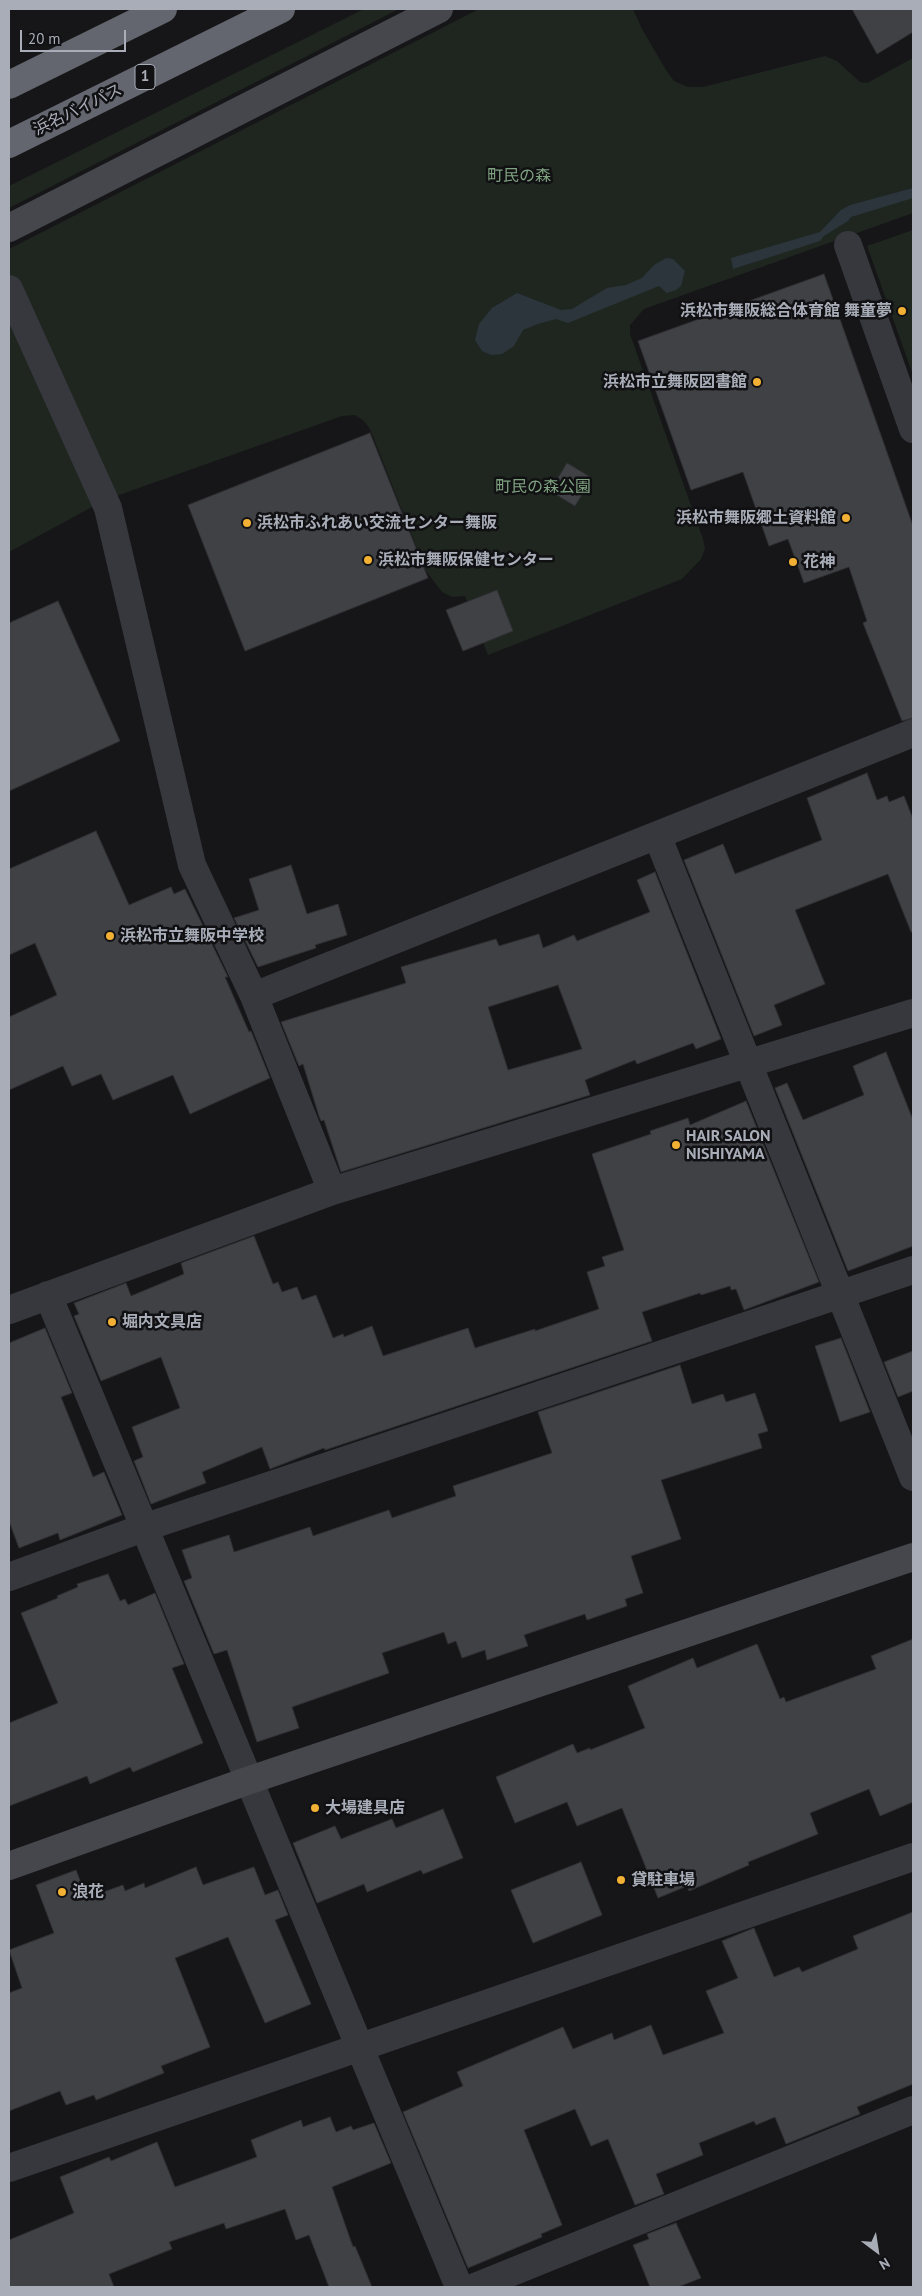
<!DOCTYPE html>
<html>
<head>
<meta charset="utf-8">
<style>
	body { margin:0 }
	#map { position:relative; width:922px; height:2296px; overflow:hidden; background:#161618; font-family:"PT Sans",sans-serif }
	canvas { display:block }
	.frame { position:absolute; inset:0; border:10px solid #a8adb8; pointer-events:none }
	.north { position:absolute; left:852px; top:2226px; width:50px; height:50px; -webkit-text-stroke:4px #111113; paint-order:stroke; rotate:149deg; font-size:14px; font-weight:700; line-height:20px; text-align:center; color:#a8adb8 }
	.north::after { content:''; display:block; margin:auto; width:18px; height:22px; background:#a8adb8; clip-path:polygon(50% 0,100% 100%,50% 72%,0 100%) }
	.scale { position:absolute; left:20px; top:30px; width:106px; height:22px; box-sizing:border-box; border:2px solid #a8adb8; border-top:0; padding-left:6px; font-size:15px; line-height:18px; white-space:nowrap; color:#a8adb8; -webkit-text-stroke:4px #111113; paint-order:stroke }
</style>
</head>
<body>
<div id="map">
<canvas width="922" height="2296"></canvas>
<div class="frame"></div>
<div class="north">N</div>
<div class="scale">20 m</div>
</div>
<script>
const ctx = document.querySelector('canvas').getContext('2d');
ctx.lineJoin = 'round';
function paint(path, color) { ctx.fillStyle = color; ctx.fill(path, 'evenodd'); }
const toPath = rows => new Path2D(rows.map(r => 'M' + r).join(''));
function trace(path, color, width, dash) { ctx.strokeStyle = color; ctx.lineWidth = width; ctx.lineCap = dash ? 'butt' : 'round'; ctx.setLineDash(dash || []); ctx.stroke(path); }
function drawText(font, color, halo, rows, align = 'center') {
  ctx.font = font + ' "PT Sans","Noto Sans JP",sans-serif'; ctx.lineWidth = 5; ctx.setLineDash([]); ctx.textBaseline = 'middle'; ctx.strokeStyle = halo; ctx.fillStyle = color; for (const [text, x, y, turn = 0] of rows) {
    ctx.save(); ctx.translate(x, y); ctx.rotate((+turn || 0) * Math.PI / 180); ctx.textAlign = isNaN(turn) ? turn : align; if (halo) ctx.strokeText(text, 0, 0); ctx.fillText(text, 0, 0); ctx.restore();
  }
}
const green = toPath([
	[364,9,399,9,9,208,9,186],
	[479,9,633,9,642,29,666,70,674,81,688,87,703,87,825,56,837,61,860,82,867,83,913,58,913,213,644,309,630,325,630,334,703,539,705,549,701,559,682,579,488,655,465,596,452,597,442,592,426,571,370,429,364,421,355,415,342,416,105,500,9,552,9,249],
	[913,230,913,375,867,246]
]);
const water = toPath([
	[913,188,913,198,851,217,848,221,824,236,820,241,733,269,731,258,820,232,841,210,850,205],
	[666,258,673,259,685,271,681,286,676,290,667,293,659,286,568,323,556,319,538,324,523,330,514,346,502,354,491,355,482,351,475,340,479,324,492,308,517,293,561,310,572,309,607,288,626,285,642,278,654,265]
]);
const building = toPath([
	[852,9,913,9,913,32,877,54,852,9],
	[824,274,913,526,913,718,902,721,863,623,867,621,849,567,804,583,788,539,769,546,743,472,691,490,638,341,824,274],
	[370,433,428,578,245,651,188,505,370,433],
	[567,463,592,478,575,506,550,491,567,463],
	[497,590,513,631,463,651,446,610,497,590],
	[58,601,120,741,9,791,9,623,58,601],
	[867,773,877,800,887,796,889,802,904,796,913,819,913,932,911,932,888,874,795,910,825,984,774,1005,782,1025,754,1036,684,860,723,844,735,874,822,840,807,798,867,773],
	[96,831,129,905,171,887,174,894,185,889,228,977,225,977,249,1032,251,1031,270,1078,190,1114,173,1075,113,1100,101,1074,72,1086,63,1066,9,1090,9,1017,57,995,35,943,9,955,9,869,96,831],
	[291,865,307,914,338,904,347,935,315,945,316,948,258,967,234,918,259,910,249,879,291,865],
	[655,872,721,1039,696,1049,693,1043,637,1064,635,1060,585,1080,590,1095,341,1172,324,1120,321,1121,319,1116,303,1064,299,1066,281,1022,406,983,401,967,496,939,499,946,539,934,543,948,574,935,577,941,650,912,637,880,655,872],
	[558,985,582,1049,508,1070,488,1007,558,985],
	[886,1052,913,1120,913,1246,848,1271,775,1088,787,1083,803,1120,864,1095,853,1066,886,1052],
	[746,1101,819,1282,744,1310,736,1289,731,1290,730,1286,701,1295,700,1293,642,1312,652,1341,325,1450,324,1448,270,1469,262,1447,202,1472,206,1483,151,1504,134,1461,143,1457,132,1427,180,1408,161,1357,101,1381,74,1316,79,1314,74,1303,126,1283,131,1296,184,1274,181,1263,254,1236,273,1284,278,1282,282,1292,297,1287,302,1300,316,1295,333,1338,343,1334,344,1337,372,1326,383,1356,468,1328,475,1348,535,1329,535,1331,599,1309,587,1272,605,1266,602,1257,624,1250,592,1154,651,1134,650,1131,688,1118,690,1125,746,1101],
	[45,1328,72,1393,61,1397,93,1477,104,1472,122,1515,60,1540,58,1533,19,1548,9,1521,9,1343,45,1328],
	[841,1338,870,1412,840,1422,815,1346,841,1338],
	[913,1351,913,1391,898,1397,884,1362,913,1351],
	[680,1365,692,1404,723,1394,726,1402,755,1393,768,1431,758,1434,762,1448,661,1480,681,1539,631,1556,643,1593,625,1599,627,1606,587,1620,585,1614,524,1635,528,1646,487,1660,485,1650,462,1658,456,1641,448,1644,444,1632,382,1653,389,1673,292,1707,299,1728,257,1742,227,1650,214,1654,184,1581,192,1578,182,1550,229,1535,234,1552,310,1527,313,1536,389,1510,392,1518,456,1496,453,1486,552,1453,538,1412,680,1365],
	[108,1574,120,1601,125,1599,128,1605,155,1593,184,1664,172,1668,203,1743,133,1772,130,1767,90,1784,87,1776,9,1806,9,1723,58,1703,21,1613,58,1598,57,1596,78,1587,77,1584,108,1574],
	[913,1639,913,1802,880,1816,869,1789,810,1813,818,1834,748,1862,749,1865,689,1891,687,1886,658,1898,622,1808,577,1826,567,1802,515,1823,496,1777,573,1744,577,1753,590,1748,590,1750,645,1728,628,1686,693,1658,697,1668,757,1644,780,1699,784,1697,786,1702,876,1669,871,1656,913,1639],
	[443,1809,463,1858,423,1874,421,1870,367,1892,364,1884,317,1903,293,1843,335,1826,341,1839,392,1819,396,1828,443,1809],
	[581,1862,602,1915,533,1943,511,1890,581,1862],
	[196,1867,203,1885,254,1867,265,1895,278,1890,288,1915,275,1920,311,2004,265,2023,228,1937,175,1958,210,2047,161,2066,164,2073,96,2100,94,2095,66,2105,60,2091,9,2111,9,1993,22,1988,9,1950,54,1933,36,1885,76,1870,87,1898,123,1885,125,1891,144,1883,145,1888,196,1867],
	[913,1912,913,2084,857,2107,860,2114,786,2144,775,2117,756,2125,754,2121,699,2143,703,2155,656,2174,664,2194,635,2205,608,2139,591,2146,575,2109,524,2130,562,2225,541,2234,542,2237,468,2268,403,2112,463,2086,457,2072,563,2027,573,2049,612,2033,614,2040,651,2025,663,2055,724,2033,706,1991,738,1978,722,1941,749,1930,754,1928,774,1977,799,1967,802,1972,858,1949,853,1936,913,1912],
	[330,2117,336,2132,351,2126,353,2130,374,2123,391,2163,332,2187,353,2247,355,2246,372,2287,329,2287,309,2235,296,2240,285,2209,226,2229,224,2223,169,2242,172,2249,109,2274,114,2287,9,2287,9,2240,74,2213,60,2177,109,2157,111,2161,157,2142,175,2187,257,2157,251,2140,301,2120,303,2127,330,2117],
	[676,2223,701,2278,678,2287,650,2287,633,2245,649,2239,647,2234,676,2223]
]);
const street = toPath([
	[848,245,913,429],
	[9,289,108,508,192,865,254,996,332,1191],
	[657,835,913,1477],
	[254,996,913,733],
	[48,1295,459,2287],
	[9,1310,332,1191,913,1013],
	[9,1577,143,1528,913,1270],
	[9,2168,913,1857],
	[475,2287,913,2110]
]);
const secondary = toPath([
	[9,228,439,9],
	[9,1866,247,1781,913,1557]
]);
const highway = toPath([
	[9,85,163,9],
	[9,144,281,9]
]);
const markers = [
	[902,311,5,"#f2b134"],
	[757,382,5,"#f2b134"],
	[846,518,5,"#f2b134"],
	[247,523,5,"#f2b134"],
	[368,560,5,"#f2b134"],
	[793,562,5,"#f2b134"],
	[110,936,5,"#f2b134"],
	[676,1145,5,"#f2b134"],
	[112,1322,5,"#f2b134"],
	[315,1808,5,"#f2b134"],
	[621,1880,5,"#f2b134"],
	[62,1892,5,"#f2b134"]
];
const shields = [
	[145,77,20]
];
const shieldNames = [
	["1",145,77]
];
const streetNames = [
	["浜名バイパス",78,110,-26]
];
const parkNames = [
	["町民の森",519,176],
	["町民の森公園",543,487]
];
const poiNames = [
	["浜松市舞阪総合体育館 舞童夢",892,311,"right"],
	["浜松市立舞阪図書館",747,382,"right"],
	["浜松市舞阪郷土資料館",836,518,"right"],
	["浜松市ふれあい交流センター舞阪",257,523],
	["浜松市舞阪保健センター",378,560],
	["花神",803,562],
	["浜松市立舞阪中学校",120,936],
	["HAIR SALON",686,1136],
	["NISHIYAMA",686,1154],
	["堀内文具店",122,1322],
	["大場建具店",325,1808],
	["貸駐車場",631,1880],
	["浪花",72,1892]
];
paint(green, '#1e261f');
paint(water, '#2c353c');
paint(building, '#404145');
trace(building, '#303034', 1);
trace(street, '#37383d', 28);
trace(secondary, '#45474d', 28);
trace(highway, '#63666e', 28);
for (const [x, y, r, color] of markers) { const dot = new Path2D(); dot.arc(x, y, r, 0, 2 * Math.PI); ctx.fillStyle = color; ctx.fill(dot); trace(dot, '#111113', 2); }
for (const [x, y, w] of shields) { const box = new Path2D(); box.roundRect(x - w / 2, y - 12.5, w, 25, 4); ctx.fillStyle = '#111113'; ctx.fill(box); trace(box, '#a8adb8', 1); }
drawText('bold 15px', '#a8adb8', null, shieldNames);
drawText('16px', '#a8adb8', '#111113', streetNames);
drawText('16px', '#7fa381', '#111113', parkNames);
drawText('bold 16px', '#a8adb8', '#111113', poiNames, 'left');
</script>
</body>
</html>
